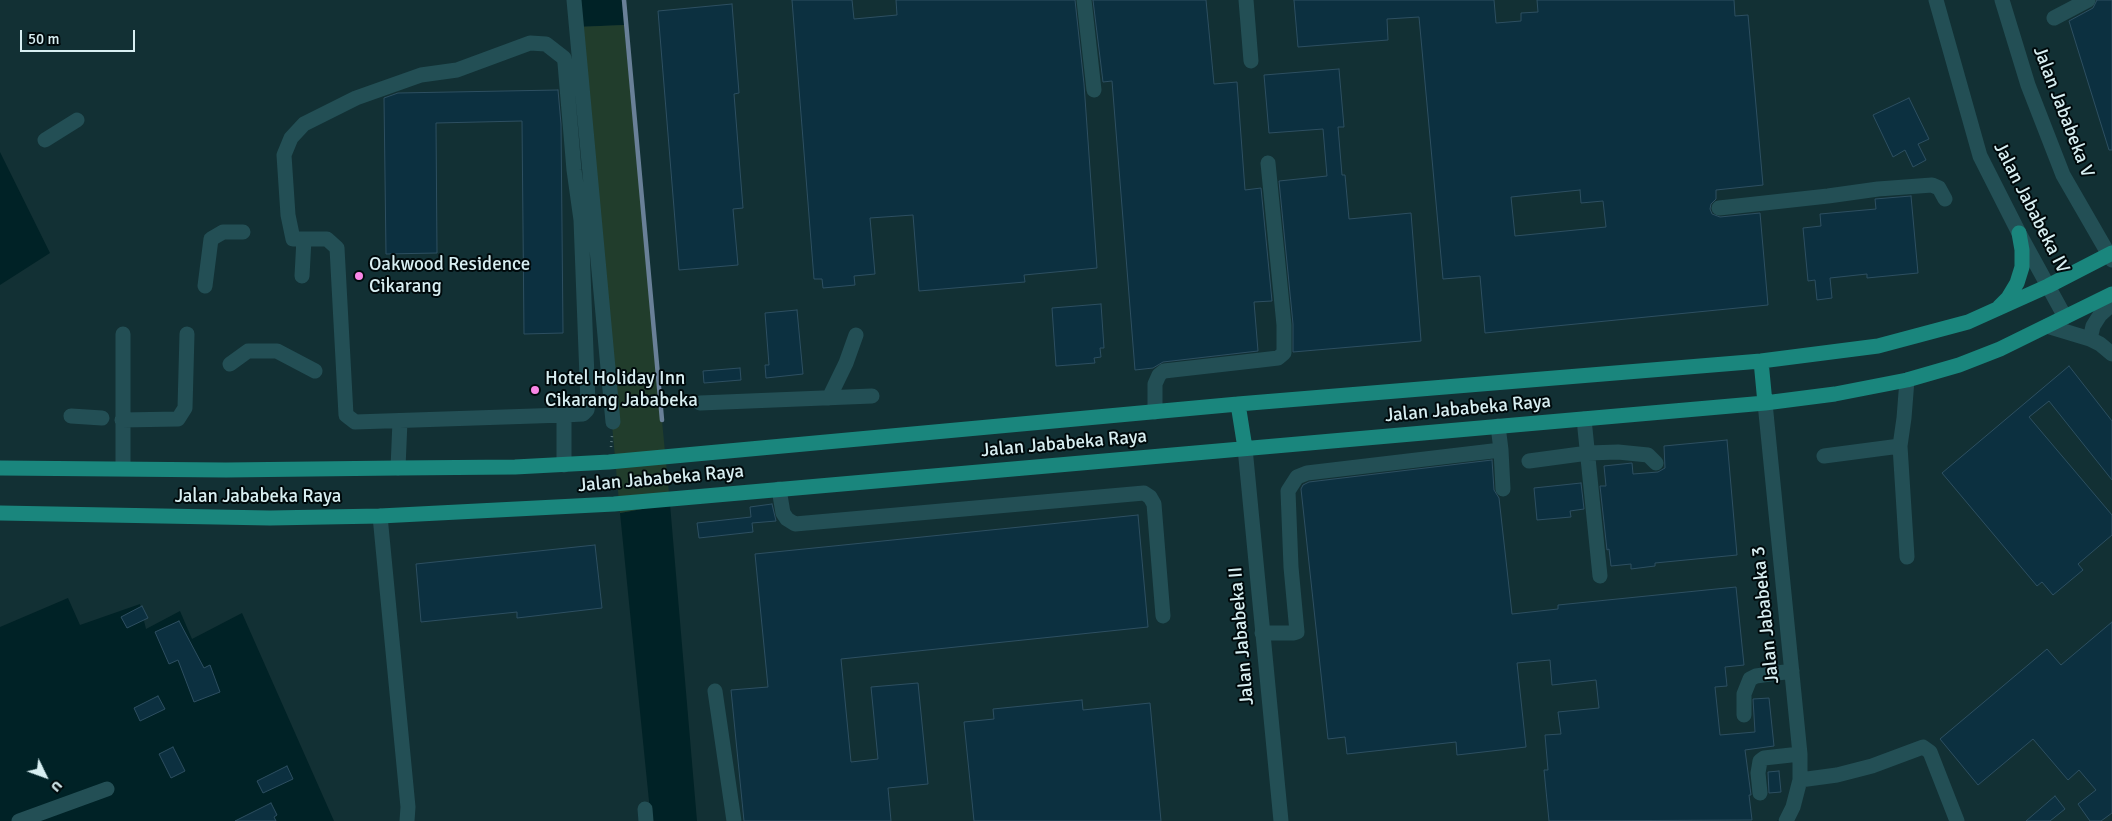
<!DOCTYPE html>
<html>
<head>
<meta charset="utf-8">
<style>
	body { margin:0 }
	#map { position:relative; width:2112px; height:821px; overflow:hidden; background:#002226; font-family:Signika,sans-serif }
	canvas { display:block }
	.north { position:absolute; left:20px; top:751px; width:50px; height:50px; -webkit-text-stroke:4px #000a0c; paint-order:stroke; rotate:132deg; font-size:14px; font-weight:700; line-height:20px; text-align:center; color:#d8eff2 }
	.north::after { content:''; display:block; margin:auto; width:18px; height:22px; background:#d8eff2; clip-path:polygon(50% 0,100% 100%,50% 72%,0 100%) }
	.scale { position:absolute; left:20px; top:30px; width:115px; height:22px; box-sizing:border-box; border:2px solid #d8eff2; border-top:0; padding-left:6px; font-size:15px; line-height:18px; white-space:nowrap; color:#d8eff2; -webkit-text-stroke:4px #000a0c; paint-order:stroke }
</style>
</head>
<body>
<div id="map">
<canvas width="2112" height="821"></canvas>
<div class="north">U</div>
<div class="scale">50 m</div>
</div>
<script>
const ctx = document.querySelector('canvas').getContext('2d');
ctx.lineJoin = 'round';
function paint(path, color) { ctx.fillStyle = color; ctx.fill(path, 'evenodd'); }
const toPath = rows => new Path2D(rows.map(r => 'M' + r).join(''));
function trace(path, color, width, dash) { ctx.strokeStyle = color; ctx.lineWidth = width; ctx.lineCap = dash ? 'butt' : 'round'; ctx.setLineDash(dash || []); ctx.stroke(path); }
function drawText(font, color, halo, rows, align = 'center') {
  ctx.font = font + ' Signika,sans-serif'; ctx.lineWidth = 4; ctx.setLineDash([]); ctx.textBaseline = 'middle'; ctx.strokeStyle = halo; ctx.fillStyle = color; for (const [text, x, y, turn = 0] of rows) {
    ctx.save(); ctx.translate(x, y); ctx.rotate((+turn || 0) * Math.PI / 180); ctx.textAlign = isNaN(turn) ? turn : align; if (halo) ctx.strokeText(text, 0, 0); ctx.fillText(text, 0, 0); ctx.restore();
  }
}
const built = toPath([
	[0,0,573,0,577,27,624,25,622,0,2112,0,2112,821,1787,821,1783,817,1777,821,697,821,670,504,620,513,651,821,334,821,242,613,192,639,180,611,146,629,140,604,80,625,68,598,0,627,0,285,50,253,0,152]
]);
const green = toPath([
	[624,25,670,504,620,513,576,27]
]);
const stream = toPath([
	[624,0,662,420]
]);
const building = toPath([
	[792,0,852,0,854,19,897,15,896,0,1075,0,1084,84,1097,268,1024,275,1025,282,919,291,913,215,870,218,875,274,854,276,855,285,823,288,822,279,814,279,792,0],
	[1093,0,1206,0,1214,84,1237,82,1245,190,1261,188,1272,301,1254,302,1258,351,1163,362,1153,368,1135,370,1112,81,1103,82,1093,0],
	[1294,0,1494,0,1496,23,1521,21,1521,13,1538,12,1537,0,1734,0,1735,16,1748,15,1763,185,1716,190,1716,199,1711,204,1710,209,1712,214,1720,217,1760,213,1768,305,1485,333,1480,276,1443,279,1419,17,1387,19,1388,40,1298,47,1294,0],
	[1580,190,1581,203,1603,201,1606,227,1515,236,1511,197,1580,190],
	[2097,0,2112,0,2112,150,2109,150,2069,21,2093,8,2097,0],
	[732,4,739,93,734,94,743,208,733,209,738,265,679,270,658,11,732,4],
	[1339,69,1344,127,1338,127,1342,175,1345,175,1349,219,1411,213,1421,341,1293,352,1293,324,1279,181,1327,176,1323,129,1269,133,1264,75,1339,69],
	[558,90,561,124,563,333,524,334,522,121,436,123,437,253,386,254,384,98,398,93,558,90],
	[1909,98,1929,139,1918,144,1926,160,1913,167,1905,150,1893,157,1873,115,1909,98],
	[1911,196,1918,273,1867,278,1867,274,1830,278,1832,298,1817,300,1815,280,1808,281,1803,228,1821,226,1820,214,1876,209,1875,199,1911,196],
	[1101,304,1104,348,1100,348,1101,357,1094,358,1095,363,1056,366,1052,308,1101,304],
	[797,310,803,374,766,378,765,365,769,365,765,313,797,310],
	[2069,366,2112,421,2112,480,2049,401,2029,417,2112,515,2112,535,2078,564,2083,570,2053,595,2042,582,2037,586,1942,473,2069,366],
	[740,368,741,380,704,383,703,371,740,368],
	[1727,440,1737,555,1655,563,1655,566,1631,569,1631,564,1611,566,1609,549,1607,550,1600,486,1606,486,1604,466,1632,463,1633,474,1658,472,1665,468,1664,446,1727,440],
	[1492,460,1494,490,1499,498,1512,614,1558,609,1558,605,1736,587,1744,665,1725,667,1727,686,1715,687,1720,735,1755,732,1753,699,1769,698,1774,746,1745,750,1751,795,1749,795,1752,820,1549,821,1544,770,1548,770,1545,735,1561,734,1558,712,1599,708,1596,680,1552,685,1550,660,1517,663,1526,747,1457,755,1456,742,1347,754,1345,737,1328,739,1301,489,1303,485,1309,482,1492,460],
	[1581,483,1584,509,1570,511,1571,517,1537,520,1534,488,1581,483],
	[772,504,776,521,752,523,753,532,699,538,697,523,751,517,750,507,772,504],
	[1138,515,1148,627,841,659,851,762,878,759,871,687,918,683,928,784,888,788,891,821,744,821,731,690,768,687,755,554,1138,515],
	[595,545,602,608,517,618,517,612,421,622,416,564,595,545],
	[142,606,148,618,127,628,121,617,142,606],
	[179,621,204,668,210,665,220,692,194,702,178,660,169,664,155,632,179,621],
	[2112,622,2112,813,2101,821,2090,821,2078,804,2096,790,2079,770,2068,780,2033,739,1978,785,1940,739,2047,649,2061,665,2112,622],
	[158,696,165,709,140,721,134,708,158,696],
	[1082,700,1083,710,1150,703,1161,821,974,821,964,722,994,719,993,709,1082,700],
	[173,747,185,771,171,778,159,754,173,747],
	[287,766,293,779,263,793,257,781,287,766],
	[1779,771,1781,792,1769,793,1768,772,1779,771],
	[2055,796,2065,809,2050,821,2026,821,2055,796],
	[271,803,277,815,274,817,276,821,235,821,271,803]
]);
const path = toPath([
	[611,447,612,436]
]);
const minor = toPath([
	[574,0,613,422],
	[1084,0,1094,90],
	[1246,0,1251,61],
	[1936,0,1980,156,2019,233,2065,317],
	[2002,0,2028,85,2063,175,2112,260],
	[2054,18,2088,0],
	[530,43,546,44,564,58,565,63,574,170,581,220,588,404,587,410,583,414,564,415,355,422,346,415,337,248,327,239,293,239,288,215,284,155,291,138,304,124,356,98,421,75,457,70,530,43],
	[45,140,77,120],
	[1719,208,1828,196,1878,189,1932,185,1939,188,1945,199],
	[302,276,304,239],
	[205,286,211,239,223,232,243,232],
	[2047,326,2090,339,2100,344,2112,354],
	[2090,339,2093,326,2100,315,2112,304],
	[230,364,248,351,277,351,315,371],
	[1907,380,1904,418,1900,446,1907,557],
	[829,398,846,363,856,335],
	[700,403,872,396],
	[1765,403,1800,754,1800,780,1793,807,1786,821],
	[1155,412,1155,384,1159,375,1164,371,1261,360,1278,358,1284,353,1284,325,1268,163],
	[564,415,564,465],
	[71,416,102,418],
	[1584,419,1600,576],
	[122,420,178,419,185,408,187,334],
	[1245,448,1281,821],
	[1501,450,1503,489],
	[1824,456,1900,446],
	[1529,461,1588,453,1618,452,1648,455,1656,463],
	[123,468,123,334],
	[398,468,400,421],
	[779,489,783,513,787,519,795,524,1144,493,1150,497,1154,504,1163,616],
	[380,516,408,807,407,821],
	[1262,633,1294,633,1297,632,1291,567,1288,491,1297,477,1307,473,1501,450,1498,426],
	[715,691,734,821],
	[1744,715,1744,694,1750,679,1756,676,1792,671],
	[1800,780,1837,775,1872,766,1923,747,1930,752,1957,821],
	[1760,793,1758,773,1760,761,1764,758,1800,754],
	[645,809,646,821],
	[19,821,107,789]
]);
const major = toPath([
	[1999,307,2008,298,2017,283,2022,267,2022,250,2019,233],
	[1761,361,1765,403],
	[1238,404,1245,448],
	[0,468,226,470,398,468,515,467,609,462,1238,404,1761,361,1878,346,1968,322,2048,286,2112,253],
	[0,513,270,518,380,516,614,504,1765,403,1835,394,1907,380,1959,365,2000,349,2112,294]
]);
const markers = [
	[359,276,5,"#fa87e7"],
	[535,390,5,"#fa87e7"]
];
const streetNames = [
	["Jalan Jababeka V",2063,112,69],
	["Jalan Jababeka IV",2031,208,63],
	["Jalan Jababeka Raya",1468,409,-5],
	["Jalan Jababeka Raya",1064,444,-5],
	["Jalan Jababeka Raya",661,479,-5],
	["Jalan Jababeka Raya",258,497],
	["Jalan Jababeka 3",1766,615,-96],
	["Jalan Jababeka II",1242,636,-95]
];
const poiNames = [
	["Oakwood Residence",369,265],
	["Cikarang",369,287],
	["Hotel Holiday Inn",545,379],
	["Cikarang Jababeka",545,401]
];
paint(built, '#123034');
paint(green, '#213d2c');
trace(stream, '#698098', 4.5);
paint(building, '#0c3040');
trace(building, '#2d4f61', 1);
trace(path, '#5c797d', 2.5, [1, 4]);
trace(minor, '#234f55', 15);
trace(major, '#1a867d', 15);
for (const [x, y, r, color] of markers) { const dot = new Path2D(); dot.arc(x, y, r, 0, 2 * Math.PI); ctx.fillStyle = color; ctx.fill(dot); trace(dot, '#000a0c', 2); }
drawText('19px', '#d8eff2', '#000a0c', streetNames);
drawText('19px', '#d8eff2', '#000a0c', poiNames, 'left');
</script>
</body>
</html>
